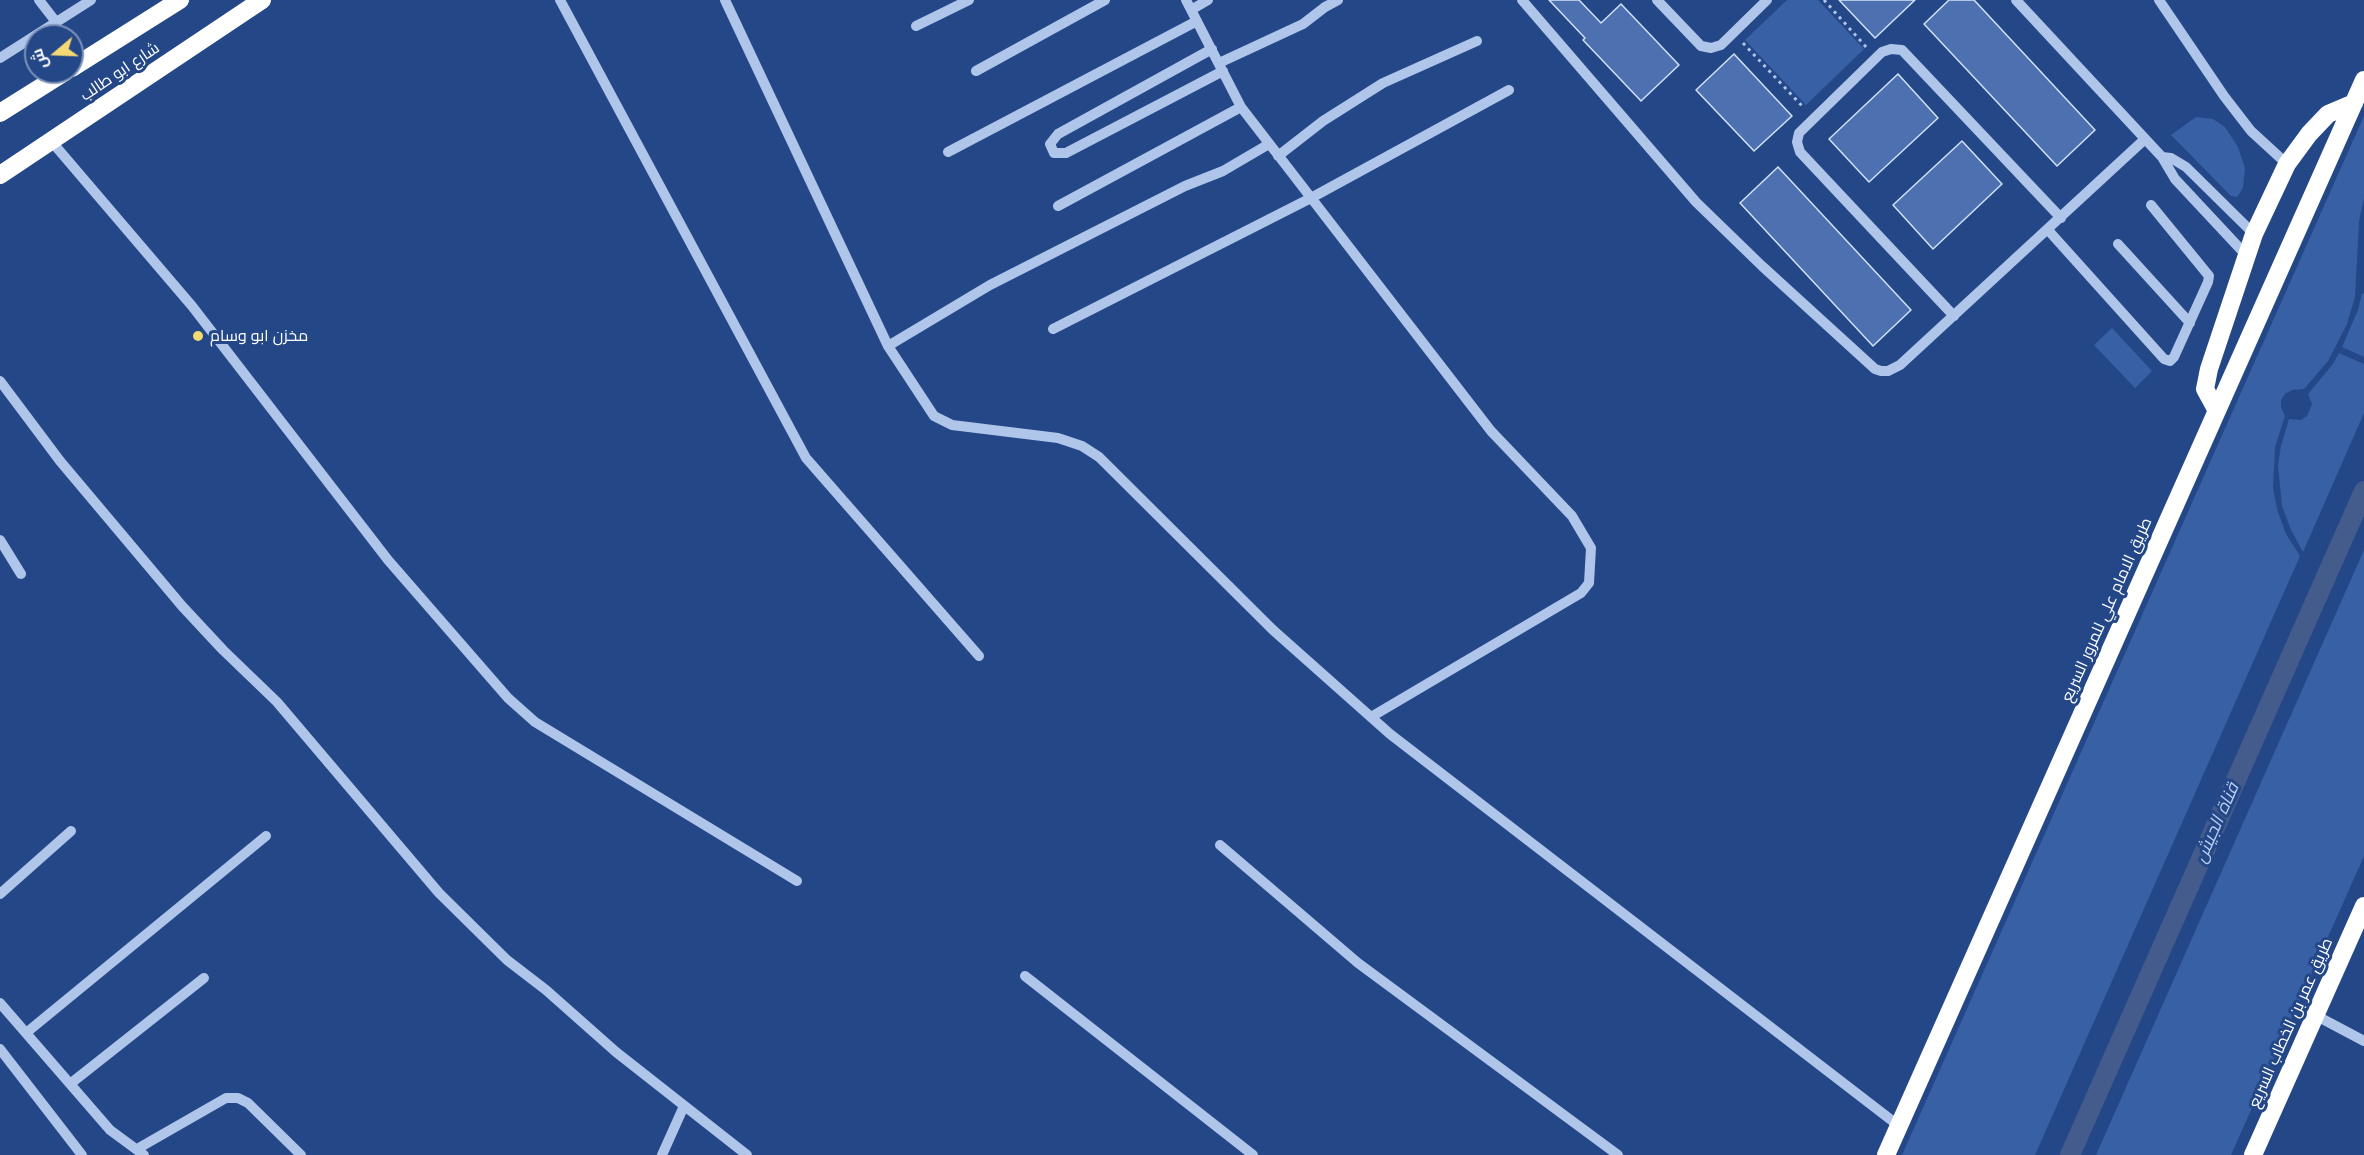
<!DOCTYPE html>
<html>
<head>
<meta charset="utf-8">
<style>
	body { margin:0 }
	#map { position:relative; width:2364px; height:1155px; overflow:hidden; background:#244788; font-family:"Open Sans",Cairo,sans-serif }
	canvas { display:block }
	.north { position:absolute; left:24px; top:24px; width:60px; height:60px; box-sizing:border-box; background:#244788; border:2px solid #7c91b8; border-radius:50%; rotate:251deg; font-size:16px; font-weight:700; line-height:24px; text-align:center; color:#fff }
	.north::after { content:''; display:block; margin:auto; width:21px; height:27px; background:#f4d972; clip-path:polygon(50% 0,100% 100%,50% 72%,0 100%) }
</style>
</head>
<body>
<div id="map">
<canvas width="2364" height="1155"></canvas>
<div class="north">ش</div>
</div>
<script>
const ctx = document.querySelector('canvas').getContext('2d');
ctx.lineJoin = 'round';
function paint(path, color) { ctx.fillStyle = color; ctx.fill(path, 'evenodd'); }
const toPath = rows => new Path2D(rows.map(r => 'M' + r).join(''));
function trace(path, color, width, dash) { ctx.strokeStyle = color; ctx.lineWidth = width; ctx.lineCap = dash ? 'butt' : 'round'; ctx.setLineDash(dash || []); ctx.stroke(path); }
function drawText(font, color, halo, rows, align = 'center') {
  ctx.font = font + ' "Open Sans",Cairo,sans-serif'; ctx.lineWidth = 6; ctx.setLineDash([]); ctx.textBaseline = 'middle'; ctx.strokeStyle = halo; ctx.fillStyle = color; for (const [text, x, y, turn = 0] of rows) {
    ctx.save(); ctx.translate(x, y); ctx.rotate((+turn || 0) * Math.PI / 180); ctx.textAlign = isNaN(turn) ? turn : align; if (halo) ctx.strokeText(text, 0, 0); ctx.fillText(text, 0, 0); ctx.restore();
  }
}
const green = toPath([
	[1787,0,1818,0,1864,49,1806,105,1745,40],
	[2364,116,2364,198,2359,221,2355,297,2347,324,2328,361,2304,389,2292,390,2285,394,2281,400,2281,407,2285,416,2275,447,2273,488,2277,509,2286,534,2300,556,2035,1155,1902,1155],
	[2196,117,2213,119,2225,127,2238,147,2245,168,2243,188,2237,197,2231,196,2171,135],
	[2362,293,2364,294,2364,357,2342,347,2358,310],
	[2112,328,2152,371,2135,388,2094,345],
	[2339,353,2364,364,2364,413,2303,552,2291,530,2282,506,2278,465,2281,446,2289,419,2301,420,2307,416,2312,404,2308,394,2333,364],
	[2364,550,2364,856,2231,1155,2096,1155]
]);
const canal = toPath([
	[2070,1155,2364,491]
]);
const building = toPath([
	[1549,0,1579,0,1601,23,1621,4,1679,65,1641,101,1583,40,1585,38,1549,0],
	[1839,0,1915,0,1875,38,1839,0],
	[1949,0,1974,0,2095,130,2057,166,1924,24,1949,0],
	[1734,54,1792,116,1754,151,1696,90,1734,54],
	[1898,74,1938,118,1869,182,1829,139,1898,74],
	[1962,141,2002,184,1933,249,1893,205,1962,141],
	[1778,167,1911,310,1873,346,1740,203,1778,167]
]);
const path = toPath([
	[1824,0,1867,48],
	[1743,43,1804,108]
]);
const minor = toPath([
	[39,0,56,22],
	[560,0,806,458,979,656],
	[725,0,888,346,934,416,952,425,1058,438,1082,446,1099,457,1273,630,1390,734,1899,1126],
	[1186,0,1241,107,1491,431,1572,516,1591,548,1589,583,1581,593,1371,717],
	[1522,0,1696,202,1762,266,1875,369,1881,371,1888,371,1900,365,2145,139],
	[1657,0,1701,46,1711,48,1721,45,1767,0],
	[2016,0,2162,157,2175,179,2246,255],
	[2159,0,2224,96,2251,131,2287,164],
	[1191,10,1208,0],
	[916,26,969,0],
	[1212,49,1058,134,1050,144,1054,153,1066,153,1223,71],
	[0,58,91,0],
	[1219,63,1303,24,1325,7,1338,0],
	[976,71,1105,0],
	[52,142,192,306,388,560,508,698,535,722,797,881],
	[948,152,1197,21],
	[1278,156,1323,121,1383,83,1477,41],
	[2162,157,2171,158,2186,167,2254,234],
	[1058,206,1241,107],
	[2048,230,2164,359,2170,361,2174,357,2208,282,2209,276,2151,205],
	[2118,244,2190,323],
	[1954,316,1800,152,1797,142,1799,133,1882,52,1891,49,1902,50,2061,218],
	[1053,329,1311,198,1509,90],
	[888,346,990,285,1185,186,1223,171,1269,144],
	[0,381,60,461,182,606,223,650,277,702,439,893,507,960,546,990,616,1052,747,1155],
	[0,540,21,574],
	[1220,845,1358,963,1618,1155],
	[0,894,71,831],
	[1025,976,1253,1155],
	[0,1003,110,1130,144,1155],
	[2315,1015,2364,1041],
	[26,1033,266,836],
	[0,1049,82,1155],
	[70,1084,204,978],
	[137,1149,226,1098,238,1098,248,1103,301,1155],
	[662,1155,684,1106]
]);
const highway = toPath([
	[72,68,180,0],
	[0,113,65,72],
	[0,175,262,0],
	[2217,411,2205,389,2209,369,2254,234,2287,164,2309,134,2328,114,2354,103],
	[1886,1155,2364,80],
	[2253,1155,2364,906]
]);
const markers = [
	[198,336,6,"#f4d972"]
];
const streetNames = [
	["شارع ابو طالب",120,72,-34],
	["طريق الامام علي للمرور السريع",2107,610,-66],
	["طريق عمر بن الخطاب السريع",2291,1023,-66]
];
const poiNames = [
	["مخزن ابو وسام",210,336]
];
const waterNames = [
	["قناة الجيش",2217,823,-66]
];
paint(green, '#3860a4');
trace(canal, '#435c8c', 20);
paint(building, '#4c70b0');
trace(building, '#d3e1f7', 1.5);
trace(path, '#afc5e9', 3, [3, 4.5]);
trace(minor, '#afc5e9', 10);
trace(highway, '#fff', 18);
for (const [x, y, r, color] of markers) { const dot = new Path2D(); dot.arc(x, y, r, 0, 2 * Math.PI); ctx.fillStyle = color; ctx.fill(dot); trace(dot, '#244788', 2); }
drawText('16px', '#fff', '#244788', streetNames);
drawText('16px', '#fff', '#244788', poiNames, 'left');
drawText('italic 18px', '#bbcff1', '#244788', waterNames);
</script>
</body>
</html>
